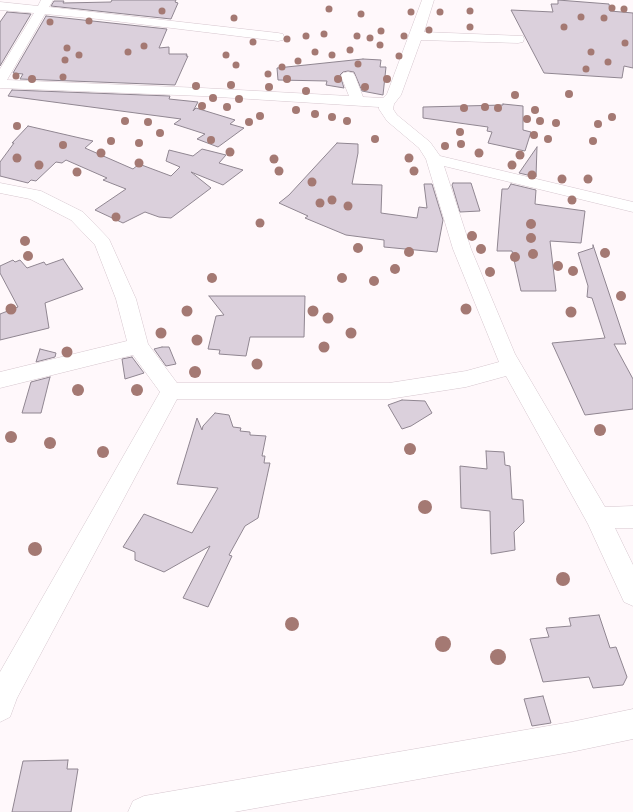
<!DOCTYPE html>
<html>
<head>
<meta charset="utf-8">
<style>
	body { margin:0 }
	canvas { display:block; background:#fff8fb }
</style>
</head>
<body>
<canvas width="633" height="812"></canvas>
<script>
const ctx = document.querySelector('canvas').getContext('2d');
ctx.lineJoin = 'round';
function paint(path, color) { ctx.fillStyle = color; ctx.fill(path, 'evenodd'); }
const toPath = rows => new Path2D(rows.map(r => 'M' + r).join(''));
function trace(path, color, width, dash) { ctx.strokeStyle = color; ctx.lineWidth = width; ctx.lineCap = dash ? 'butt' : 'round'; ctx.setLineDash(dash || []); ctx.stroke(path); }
const building = toPath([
	[112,0,176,0,175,2,178,3,171,19,51,6,54,1,64,1,63,3,111,2,112,0],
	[558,0,609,4,610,11,633,13,633,68,624,66,622,78,544,73,511,10,553,12,551,4,558,4,558,0],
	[7,12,31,14,0,66,0,22,7,12],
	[46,16,167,29,159,48,169,47,169,54,187,54,186,56,188,56,175,85,20,79,23,74,13,73,46,16],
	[363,59,381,60,380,67,386,67,383,95,362,91,354,72,348,71,343,72,340,75,344,88,326,85,327,81,278,80,277,68,363,59],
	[12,90,170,96,169,99,198,102,193,111,196,108,235,120,230,124,244,128,218,147,197,139,205,134,174,124,181,119,8,96,12,90],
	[503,104,523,106,523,130,531,132,525,151,488,143,492,132,487,131,488,127,423,118,423,107,503,105,503,104],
	[28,126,93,141,85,148,133,169,139,164,171,176,180,167,166,161,169,150,193,156,202,149,226,155,219,163,243,170,223,185,191,172,211,188,171,218,159,217,145,212,123,223,95,210,126,189,103,180,107,178,66,160,62,163,56,162,36,181,31,180,28,183,0,176,0,162,14,143,12,143,28,126],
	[337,143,358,144,358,153,352,184,382,185,381,213,417,218,419,207,427,208,424,184,432,184,443,220,437,252,384,247,384,240,346,235,305,218,308,216,279,203,289,195,337,143],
	[537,147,536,177,519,173,537,147],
	[453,183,471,183,480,211,460,212,452,185,453,183],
	[511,184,536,190,535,204,585,211,581,243,550,241,556,291,521,291,512,251,497,251,502,189,508,189,511,184],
	[593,245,626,344,614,344,633,379,633,409,585,415,552,343,605,338,592,298,587,297,588,286,578,253,593,248,593,245],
	[63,259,83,289,45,303,49,328,0,340,0,314,18,307,0,273,0,266,13,260,15,262,20,260,27,268,44,262,46,265,63,259],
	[209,296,305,296,304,337,250,337,246,356,219,354,220,350,208,349,216,316,224,315,209,296],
	[162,347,169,347,176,364,166,366,154,349,162,347],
	[40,349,56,353,55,357,36,362,40,349],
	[132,357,144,373,125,379,122,359,132,357],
	[50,377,41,413,22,413,31,382,50,377],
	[402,400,425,401,432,413,411,426,402,429,388,405,402,400],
	[215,413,229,415,233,427,241,428,240,431,250,432,250,435,266,436,262,456,265,456,264,463,270,463,258,518,245,526,229,555,232,556,208,607,183,598,210,546,164,572,135,560,135,552,123,547,144,514,192,533,218,488,177,484,197,418,202,430,203,426,215,413],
	[486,451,504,452,505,465,510,466,512,499,523,500,524,522,514,532,515,550,491,554,490,511,461,508,460,466,487,469,486,451],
	[599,615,610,648,616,647,627,677,623,685,593,688,589,677,543,682,530,639,549,637,546,628,571,626,569,618,599,615],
	[543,696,551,723,532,726,524,699,543,696],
	[68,760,67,769,78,769,71,812,12,812,23,761,68,760]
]);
const minor = toPath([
	[41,0,53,0,49,7,278,33,283,34,284,37,283,40,278,41,98,19,45,14,7,80,202,88,349,96,341,76,343,73,348,72,353,73,355,76,363,97,383,98,387,94,422,0,434,0,424,32,523,36,524,39,523,42,518,43,421,40,401,95,394,104,393,109,397,115,430,142,440,156,633,202,633,212,444,166,471,249,515,354,605,507,633,506,633,528,615,528,633,565,633,606,624,602,588,524,506,376,466,387,389,399,177,399,17,698,10,717,0,722,0,672,160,392,133,355,0,388,0,372,127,341,116,299,95,245,71,220,30,199,0,193,0,183,41,191,83,212,109,239,136,299,148,344,177,383,389,383,466,371,499,362,453,249,426,159,419,148,387,121,379,109,379,107,202,96,0,88,0,69,34,13,0,10,0,2,38,6,41,0],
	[633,709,633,739,571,752,234,812,128,812,133,801,144,796,571,722,633,709]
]);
const trees = [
	[612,8,3.5],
	[329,9,3.5],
	[624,9,3.5],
	[162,11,3.5],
	[470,11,3.5],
	[411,12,3.5],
	[440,12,3.5],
	[361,14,3.5],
	[581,17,3.5],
	[234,18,3.5],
	[604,18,3.5],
	[89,21,3.5],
	[50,22,3.5],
	[470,27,3.5],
	[564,27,3.5],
	[429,30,3.5],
	[381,31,3.5],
	[324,34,3.5],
	[306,36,3.5],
	[357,36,3.5],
	[404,36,3.5],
	[370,38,3.5],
	[287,39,3.5],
	[253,42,3.5],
	[625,43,3.5],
	[380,45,3.5],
	[144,46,3.5],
	[67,48,3.5],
	[350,50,3.5],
	[128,52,3.5],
	[315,52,3.5],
	[591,52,3.5],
	[79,55,3.5],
	[226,55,3.5],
	[332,55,3.5],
	[399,56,3.5],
	[65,60,3.5],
	[298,61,3.5],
	[608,62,3.5],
	[358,64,3.5],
	[236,65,3.5],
	[282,67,3.5],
	[586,69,3.5],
	[268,74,3.5],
	[16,76,3.5],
	[63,77,3.5],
	[32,79,4],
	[287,79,4],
	[338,79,4],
	[387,79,4],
	[231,85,4],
	[196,86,4],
	[269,87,4],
	[365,87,4],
	[306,91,4],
	[569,94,4],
	[515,95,4],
	[213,98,4],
	[239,99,4],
	[202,106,4],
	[227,107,4],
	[485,107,4],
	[464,108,4],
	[498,108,4],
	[296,110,4],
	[535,110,4],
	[315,114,4],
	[260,116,4],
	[332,117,4],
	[612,117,4],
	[527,119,4],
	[125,121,4],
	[347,121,4],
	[540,121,4],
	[148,122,4],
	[249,122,4],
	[556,123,4],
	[598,124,4],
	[17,126,4],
	[460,132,4],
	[160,133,4],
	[534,135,4],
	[375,139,4],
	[548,139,4],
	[211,140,4],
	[111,141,4],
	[593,141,4],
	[139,143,4],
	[461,144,4],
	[63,145,4],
	[445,146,4],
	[230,152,4.5],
	[101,153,4.5],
	[479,153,4.5],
	[520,155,4.5],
	[17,158,4.5],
	[409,158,4.5],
	[274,159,4.5],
	[139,163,4.5],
	[39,165,4.5],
	[512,165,4.5],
	[279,171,4.5],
	[414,171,4.5],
	[77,172,4.5],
	[532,175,4.5],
	[562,179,4.5],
	[588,179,4.5],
	[312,182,4.5],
	[332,200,4.5],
	[572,200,4.5],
	[320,203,4.5],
	[348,206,4.5],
	[116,217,4.5],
	[260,223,4.5],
	[531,224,5],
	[472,236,5],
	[531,238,5],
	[25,241,5],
	[358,248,5],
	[481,249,5],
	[409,252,5],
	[605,253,5],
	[533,254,5],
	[28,256,5],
	[515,257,5],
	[558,266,5],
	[395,269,5],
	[573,271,5],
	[490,272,5],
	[212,278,5],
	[342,278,5],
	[374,281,5],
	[621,296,5],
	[11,309,5.5],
	[466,309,5.5],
	[187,311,5.5],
	[313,311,5.5],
	[571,312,5.5],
	[328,318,5.5],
	[161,333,5.5],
	[351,333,5.5],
	[197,340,5.5],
	[324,347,5.5],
	[67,352,5.5],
	[257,364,5.5],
	[195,372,6],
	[78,390,6],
	[137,390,6],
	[600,430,6],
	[11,437,6],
	[50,443,6],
	[410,449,6],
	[103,452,6],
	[425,507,7],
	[35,549,7],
	[563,579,7],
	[292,624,7],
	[443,644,8],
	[498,657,8]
];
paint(building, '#dbd0dc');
trace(building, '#908691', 1);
trace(minor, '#d6c6ce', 1);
paint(minor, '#fff');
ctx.fillStyle = '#a47973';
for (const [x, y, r] of trees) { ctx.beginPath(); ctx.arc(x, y, r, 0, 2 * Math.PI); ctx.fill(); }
</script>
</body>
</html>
